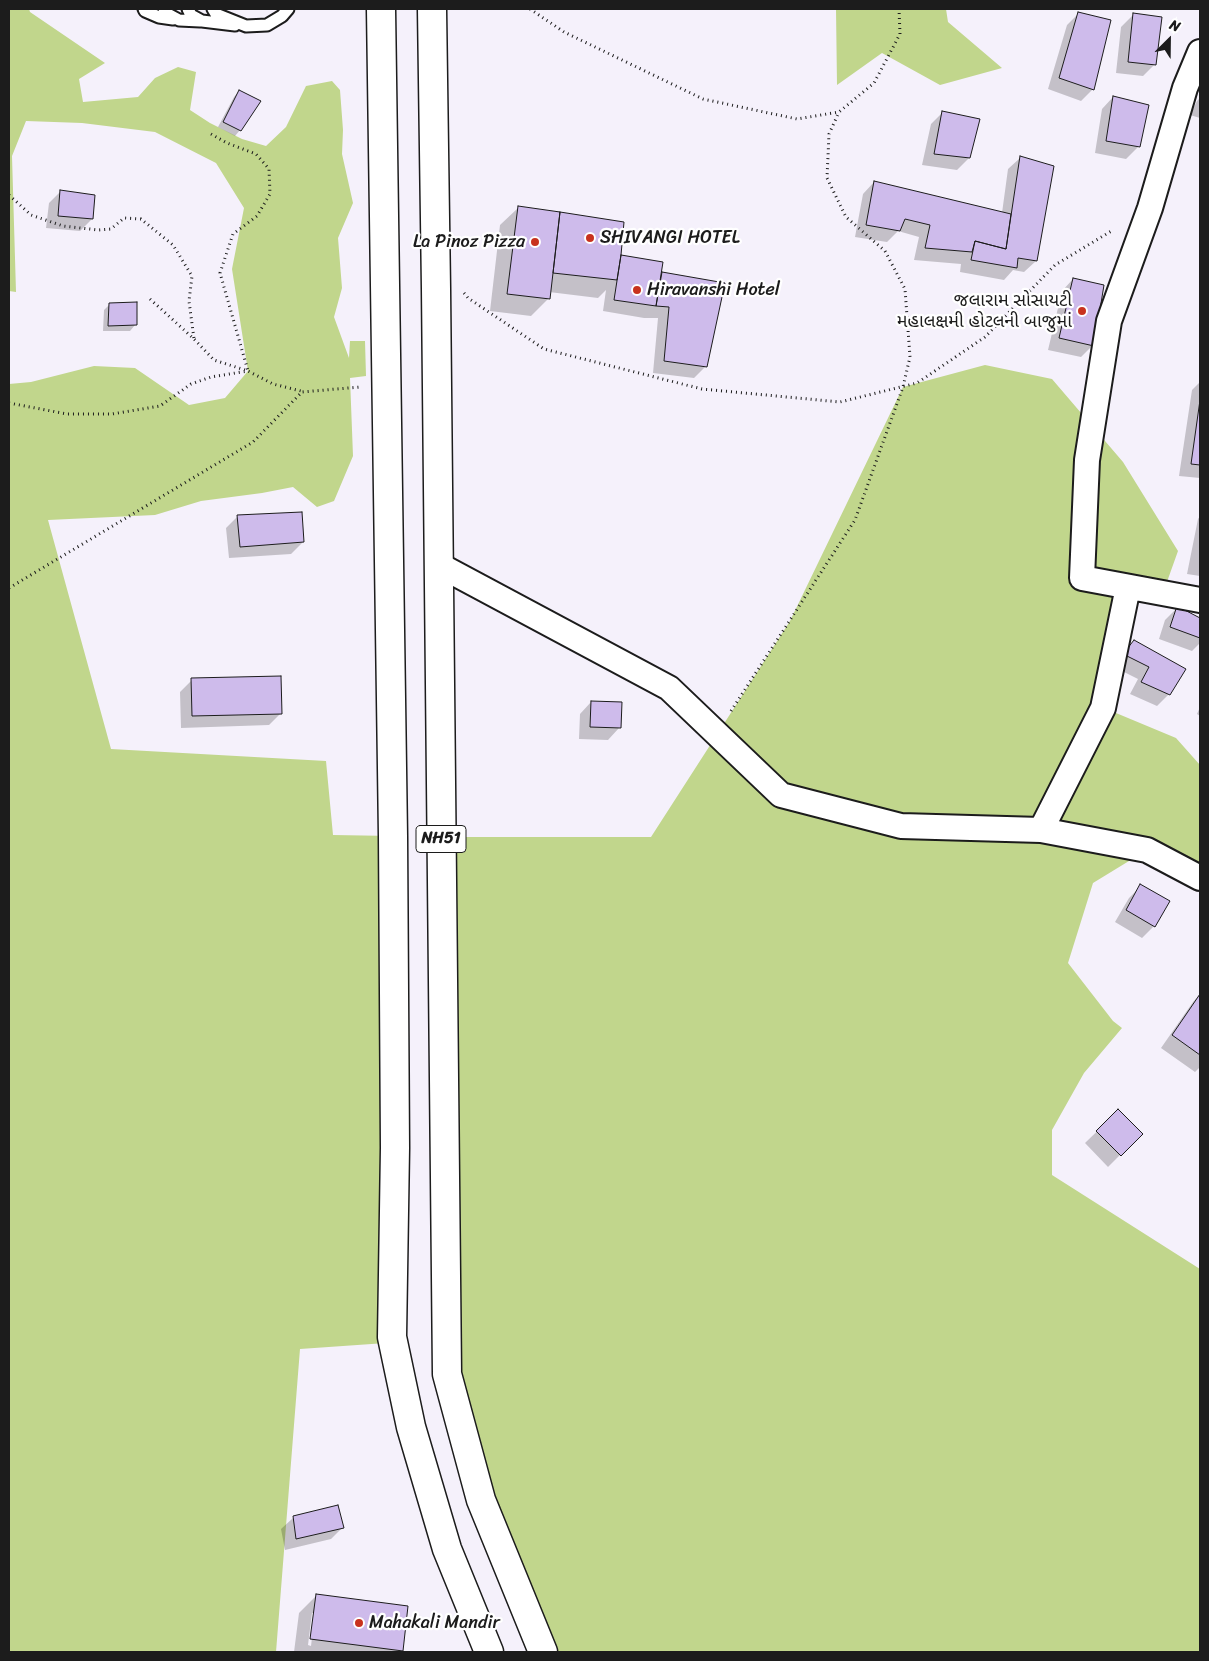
<!DOCTYPE html>
<html>
<head>
<meta charset="utf-8">
<style>
	body { margin:0 }
	#map { position:relative; width:1209px; height:1661px; overflow:hidden; background:#f5f1fb; font-family:Sriracha,sans-serif }
	canvas { display:block }
	.frame { position:absolute; inset:0; border:10px solid #1c1c1c; pointer-events:none }
	.north { position:absolute; left:1144px; top:15px; width:50px; height:50px; -webkit-text-stroke:4px #fff; paint-order:stroke; rotate:23deg; font-size:14px; font-weight:700; line-height:20px; text-align:center; color:#1c1c1c }
	.north::after { content:''; display:block; margin:auto; width:18px; height:22px; background:#1c1c1c; clip-path:polygon(50% 0,100% 100%,50% 72%,0 100%) }
</style>
</head>
<body>
<div id="map">
<canvas width="1209" height="1661"></canvas>
<div class="frame"></div>
<div class="north">N</div>
</div>
<script>
const ctx = document.querySelector('canvas').getContext('2d');
ctx.lineJoin = 'round';
function paint(path, color) { ctx.fillStyle = color; ctx.fill(path, 'evenodd'); }
const toPath = rows => new Path2D(rows.map(r => 'M' + r).join(''));
function trace(path, color, width, dash) { ctx.strokeStyle = color; ctx.lineWidth = width; ctx.lineCap = dash ? 'butt' : 'round'; ctx.setLineDash(dash || []); ctx.stroke(path); }
function drawText(font, color, halo, rows, align = 'center') {
  ctx.font = font + ' Sriracha,"Noto Sans Gujarati",sans-serif'; ctx.lineWidth = 4.5; ctx.setLineDash([]); ctx.textBaseline = 'middle'; ctx.strokeStyle = halo; ctx.fillStyle = color; for (const [text, x, y, turn = 0] of rows) {
    ctx.save(); ctx.translate(x, y); ctx.rotate((+turn || 0) * Math.PI / 180); ctx.textAlign = isNaN(turn) ? turn : align; if (halo) ctx.strokeText(text, 0, 0); ctx.fillText(text, 0, 0); ctx.restore();
  }
}
const green = toPath([
	[9,9,29,9,30,12,105,63,79,79,83,102,138,97,155,78,178,67,196,72,190,110,210,123,242,139,266,146,286,127,306,86,332,81,340,90,343,130,342,154,353,203,338,238,342,288,334,317,349,358,350,341,365,341,366,376,350,378,353,456,334,501,317,507,293,487,262,493,201,501,155,515,48,520,111,749,326,761,333,835,393,836,386,1343,300,1349,276,1652,9,1652,9,384,31,382,94,366,135,368,189,405,225,398,248,371,232,269,244,208,216,163,155,132,82,123,26,121,12,156,16,292,9,291],
	[836,9,946,9,948,22,1002,68,940,85,882,53,837,85],
	[985,365,1052,379,1123,462,1178,551,1163,593,1128,587,1104,708,1176,738,1200,765,1200,878,1147,850,1093,883,1068,963,1113,1021,1122,1028,1084,1073,1052,1130,1052,1175,1200,1269,1200,1652,545,1652,473,1471,446,1256,441,837,651,837,790,621,903,387]
]);
const shadow = toPath([
	[1079,13,1093,89,1081,101,1048,89,1067,25],
	[1133,15,1155,64,1143,76,1116,73,1121,27],
	[239,91,240,130,235,136,218,127,234,97],
	[1113,97,1148,106,1138,147,1126,159,1095,153,1102,109],
	[1200,98,1200,118,1190,115,1197,101],
	[943,112,969,158,957,170,922,165,931,124],
	[1020,158,1036,261,1024,272,1013,270,1004,280,960,272,961,264,914,260,919,237,898,231,887,242,855,237,863,194,874,182,1002,213,1008,169],
	[61,191,92,219,80,231,46,228,49,203],
	[518,208,623,223,620,256,662,263,661,273,724,284,706,366,694,378,653,373,658,318,644,318,603,311,606,290,598,298,549,292,549,298,531,316,490,311,500,225],
	[1073,279,1093,345,1081,357,1048,350,1062,291],
	[110,304,135,325,130,331,103,331,104,310],
	[1200,382,1200,478,1179,476,1192,390],
	[238,516,303,542,291,554,229,558,226,528],
	[1200,516,1200,576,1187,574,1198,519],
	[1177,608,1200,620,1200,643,1192,651,1159,639,1165,620],
	[1134,642,1169,694,1157,706,1130,694,1138,679,1112,666],
	[192,680,281,713,269,725,181,728,180,692],
	[591,702,619,728,608,740,579,739,580,714],
	[1200,707,1200,716,1197,714],
	[1141,886,1154,926,1142,938,1115,922,1129,898],
	[1200,994,1200,1067,1195,1072,1161,1048,1193,1002],
	[1118,1111,1141,1134,1108,1167,1085,1143],
	[293,1518,343,1527,331,1539,285,1550,281,1529],
	[317,1595,402,1650,400,1652,294,1652,299,1613],
	[312,1613,315,1613,311,1646,308,1645]
]);
const building = toPath([
	[1078,12,1111,20,1094,90,1059,78,1078,12],
	[1133,13,1162,17,1156,65,1128,62,1133,13],
	[239,90,261,101,241,131,223,122,239,90],
	[1113,96,1149,105,1140,147,1106,141,1113,96],
	[942,111,980,119,970,158,934,154,942,111],
	[1020,156,1054,166,1037,261,1018,258,1017,268,971,260,975,241,1006,249,1020,156],
	[874,181,1011,214,1006,249,975,241,972,252,925,248,930,225,905,219,900,231,866,225,874,181],
	[60,190,95,195,93,219,58,216,60,190],
	[518,206,560,212,550,299,507,294,518,206],
	[560,212,624,222,621,255,617,280,553,273,560,212],
	[621,255,663,262,656,306,614,300,621,255],
	[662,272,725,283,707,367,664,361,669,307,656,306,662,272],
	[1073,278,1104,285,1094,346,1059,338,1073,278],
	[137,302,137,325,108,326,109,303,137,302],
	[1200,400,1200,465,1191,464,1200,400],
	[302,512,304,542,240,547,237,515,302,512],
	[1177,606,1200,618,1200,638,1170,627,1177,606],
	[1134,640,1186,669,1170,695,1141,682,1149,667,1123,654,1134,640],
	[281,676,282,714,192,716,191,678,281,676],
	[591,701,622,702,621,728,590,727,591,701],
	[1140,884,1170,901,1155,927,1126,910,1140,884],
	[1200,994,1200,1055,1172,1035,1200,994],
	[1118,1109,1143,1134,1121,1156,1096,1131,1118,1109],
	[338,1505,344,1528,296,1539,293,1516,338,1505],
	[316,1594,408,1606,403,1651,310,1639,316,1594]
]);
const path = toPath([
	[530,9,564,32,703,99,797,119,839,112,874,83,900,34,899,9],
	[211,134,227,143,256,154,269,169,270,194,257,216,233,234,220,273,248,371],
	[9,195,31,215,63,226,98,230,111,229,124,218,141,219,173,245,192,276,189,301,194,339],
	[464,293,468,298,544,349,702,389,840,402,917,383,985,337,1055,265,1113,230],
	[150,299,194,339,214,360,248,371],
	[9,403,67,414,112,414,160,406,191,384,211,377,248,371,273,384,301,391],
	[9,588,253,442,302,392,360,387],
	[731,711,855,520,903,387,910,357,905,289,885,251,846,217,827,178,829,134,839,112]
]);
const service = toPath([
	[144,9,145,11,159,17,173,19],
	[164,9,166,13,179,20,200,21],
	[188,9,191,15,202,21,235,25],
	[213,9,216,14,246,26,267,25,282,16,288,9]
]);
const minor = toPath([
	[1200,52,1185,88,1150,208,1109,321,1087,460,1082,578,1200,600],
	[439,565,669,688,781,795,901,826,1041,830,1147,850,1200,878],
	[1041,830,1103,708,1128,587]
]);
const trunk = toPath([
	[381,9,393,836,395,1148,392,1337,411,1427,447,1549,489,1652],
	[432,9,436,289,447,1374,481,1500,543,1652]
]);
const markers = [
	[590,238,5,"#c8321e"],
	[535,242,5,"#c8321e"],
	[637,290,5,"#c8321e"],
	[1082,311,5,"#c8321e"],
	[359,1623,5,"#c8321e"]
];
const shields = [
	[441,839,50]
];
const shieldNames = [
	["NH51",441,839]
];
const poiNames = [
	["SHIVANGI HOTEL",600,238],
	["La Pinoz Pizza",525,242,"right"],
	["Hiravanshi Hotel",647,290],
	["જલારામ સોસાયટી",1072,301,"right"],
	["મહાલ‌ક્ષમી હોટલની બાજુમાં",1072,322,"right"],
	["Mahakali Mandir",369,1623]
];
paint(green, '#c1d68c');
paint(shadow, '#0003');
paint(building, '#cebbeb');
trace(building, '#1c1c1c', 1);
trace(service, '#1c1c1c', 15);
trace(minor, '#1c1c1c', 28);
trace(trunk, '#1c1c1c', 31);
trace(path, '#1c1c1c', 3, [1, 4]);
trace(service, '#fff', 11);
trace(minor, '#fff', 24);
trace(trunk, '#fff', 28);
for (const [x, y, r, color] of markers) { const dot = new Path2D(); dot.arc(x, y, r, 0, 2 * Math.PI); ctx.fillStyle = color; ctx.fill(dot); trace(dot, '#fff', 2); }
for (const [x, y, w] of shields) { const box = new Path2D(); box.roundRect(x - w / 2, y - 13.5, w, 27, 4); ctx.fillStyle = '#fff'; ctx.fill(box); trace(box, '#1c1c1c', 1); }
drawText('bold 16px', '#1c1c1c', null, shieldNames);
drawText('18px', '#1c1c1c', '#fff', poiNames, 'left');
</script>
</body>
</html>
